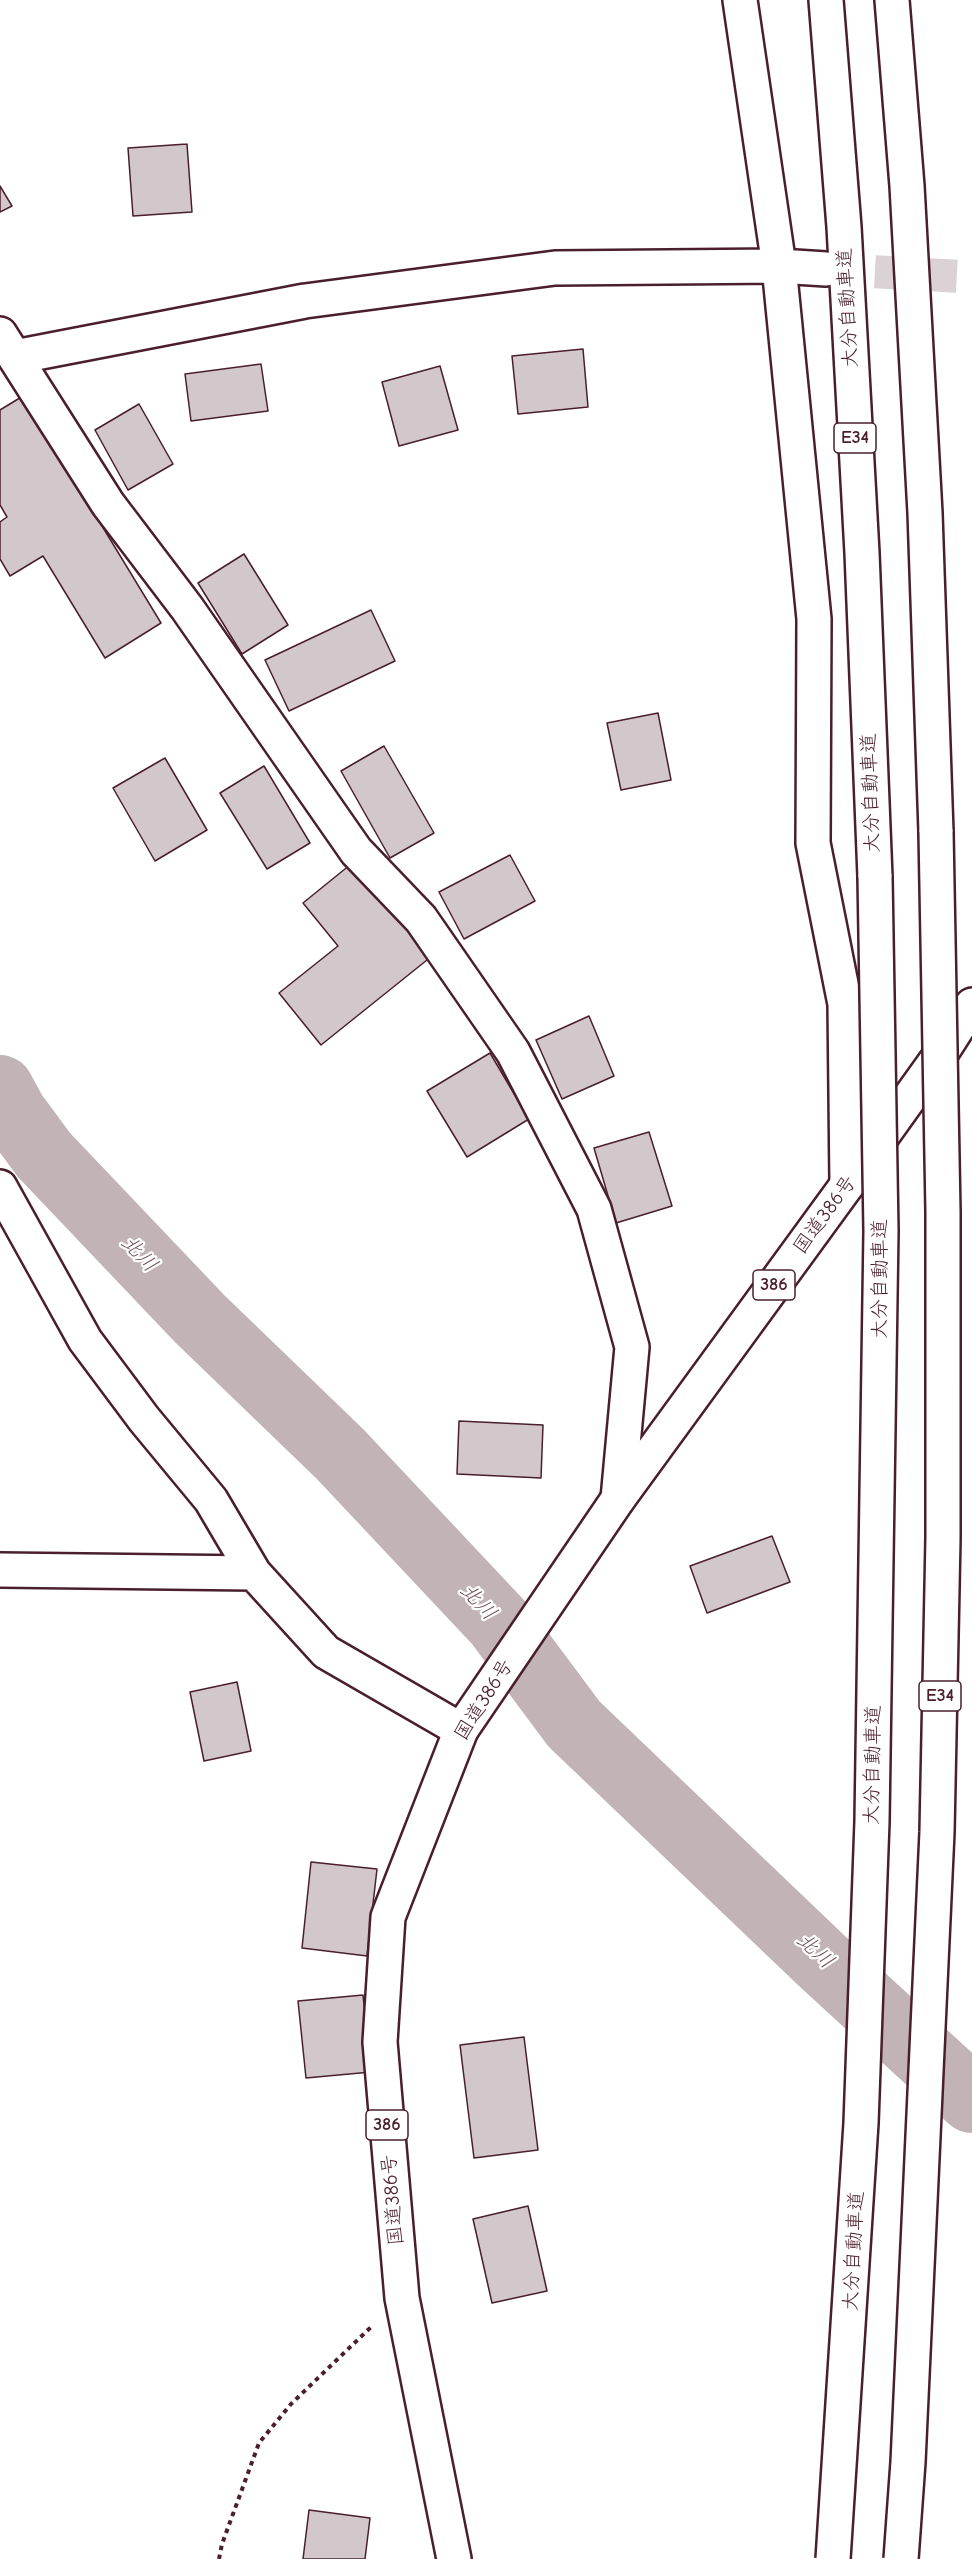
<!DOCTYPE html>
<html>
<head>
<meta charset="utf-8">
<style>
	body { margin:0 }
	canvas { display:block; background:#fff }
</style>
</head>
<body>
<canvas width="972" height="2559"></canvas>
<script>
const ctx = document.querySelector('canvas').getContext('2d');
ctx.lineJoin = 'round';
const toPath = rows => new Path2D(rows.map(r => 'M' + r).join(''));
function trace(path, color, width, dash) { ctx.strokeStyle = color; ctx.lineWidth = width; ctx.lineCap = dash ? 'butt' : 'round'; ctx.setLineDash(dash || []); ctx.stroke(path); }
function paint(path, color) { ctx.fillStyle = color; ctx.fill(path, 'evenodd'); }
function drawText(font, color, halo, rows, align = 'center') {
  ctx.font = font + ' "Comic Neue","Klee One",sans-serif'; ctx.lineWidth = 4.5; ctx.setLineDash([]); ctx.textBaseline = 'middle'; ctx.strokeStyle = halo; ctx.fillStyle = color; for (const [text, x, y, turn = 0] of rows) {
    ctx.save(); ctx.translate(x, y); ctx.rotate((+turn || 0) * Math.PI / 180); ctx.textAlign = isNaN(turn) ? turn : align; if (halo) ctx.strokeText(text, 0, 0); ctx.fillText(text, 0, 0); ctx.restore();
  }
}
const river = toPath([
	[0,1089,13,1113,44,1155,200,1319,340,1454,498,1622,574,1724,822,1961,972,2099]
]);
const building = toPath([
	[187,144,192,212,133,216,128,148,187,144],
	[0,186,12,206,0,212,0,186],
	[583,349,588,407,518,414,512,356,583,349],
	[261,364,268,411,191,421,185,374,261,364],
	[440,366,458,430,399,446,382,382,440,366],
	[23,396,161,623,105,658,43,556,10,576,0,559,0,522,7,517,0,505,0,410,23,396],
	[139,404,173,464,128,490,95,430,139,404],
	[244,554,288,625,242,654,198,583,244,554],
	[371,610,395,661,289,711,265,660,371,610],
	[658,713,671,780,621,790,607,723,658,713],
	[384,746,434,833,390,858,341,771,384,746],
	[165,758,207,830,155,861,113,788,165,758],
	[264,766,310,843,267,869,220,793,264,766],
	[510,855,535,901,464,939,439,892,510,855],
	[356,860,432,956,321,1045,279,993,338,946,303,903,356,860],
	[589,1016,614,1076,562,1099,536,1040,589,1016],
	[490,1053,529,1119,467,1157,427,1091,490,1053],
	[649,1132,672,1206,616,1223,594,1148,649,1132],
	[459,1421,543,1425,541,1478,457,1474,459,1421],
	[772,1536,790,1582,707,1613,690,1566,772,1536],
	[237,1682,251,1751,204,1761,190,1692,237,1682],
	[311,1862,377,1869,367,1956,302,1948,311,1862],
	[363,1995,371,2072,306,2078,298,2001,363,1995],
	[524,2037,538,2150,474,2158,460,2045,524,2037],
	[528,2206,547,2291,492,2303,473,2219,528,2206],
	[309,2510,370,2518,365,2559,303,2559,309,2510]
]);
const minorTunnel = toPath([
	[826,269,972,277]
]);
const path = toPath([
	[219,2559,222,2544,259,2443,291,2404,371,2327]
]);
const minor = toPath([
	[740,0,779,266,814,619,813,843,845,1004,847,1185],
	[0,334,108,504,187,608,356,851,421,919,513,1052,594,1209,632,1347,618,1499],
	[15,357,305,301,555,268,779,266,826,269],
	[0,1187,85,1340,144,1419,211,1500,254,1573,326,1652,461,1730],
	[0,1570,254,1573]
]);
const highway = toPath([
	[826,0,844,227,862,553,875,877],
	[892,0,907,186,925,513,936,832],
	[454,2559,402,2298,380,2042,388,1917,461,1730,618,1499,847,1185,938,1058,972,1005]
]);
const highwayBridge = toPath([
	[833,2559,861,2123,872,1821,881,1231,875,877],
	[901,2559,908,2462,937,1832,943,1538,943,1212,936,832]
]);
const shields = [
	[855,438,42],
	[774,1285,42],
	[940,1696,42],
	[387,2125,42]
];
const shieldNames = [
	["E34",855,438],
	["386",774,1285],
	["E34",940,1696],
	["386",387,2125]
];
const streetNames = [
	["大分自動車道",848,308,-93],
	["大分自動車道",871,793,-92],
	["国道386号",825,1215,-54],
	["大分自動車道",880,1279,-90],
	["国道386号",484,1700,-58],
	["大分自動車道",873,1765,-89],
	["国道386号",393,2200,-95],
	["大分自動車道",854,2251,-87]
];
const waterNames = [
	["北川",139,1254,46],
	["北川",478,1602,47],
	["北川",815,1951,43]
];
trace(river, '#c1b3b6', 68);
paint(building, '#d2c7cb');
trace(building, '#4a1f2b', 1.5);
trace(minorTunnel, '#dbd2d5', 33, [33, 16]);
trace(minor, '#4a1f2b', 38);
trace(highway, '#4a1f2b', 38);
trace(path, '#4a1f2b', 4, [4.5, 4.5]);
trace(minor, '#fff', 33);
trace(highway, '#fff', 33);
trace(highwayBridge, '#4a1f2b', 38, []);
trace(highwayBridge, '#fff', 33);
for (const [x, y, w] of shields) { const box = new Path2D(); box.roundRect(x - w / 2, y - 15, w, 30, 4.5); ctx.fillStyle = '#fff'; ctx.fill(box); trace(box, '#4a1f2b', 1.5); }
drawText('bold 18px', '#4a1f2b', null, shieldNames);
drawText('20px', '#4a1f2b', '#fff', streetNames);
drawText('italic 21px', '#74535c', '#fff', waterNames);
</script>
</body>
</html>
